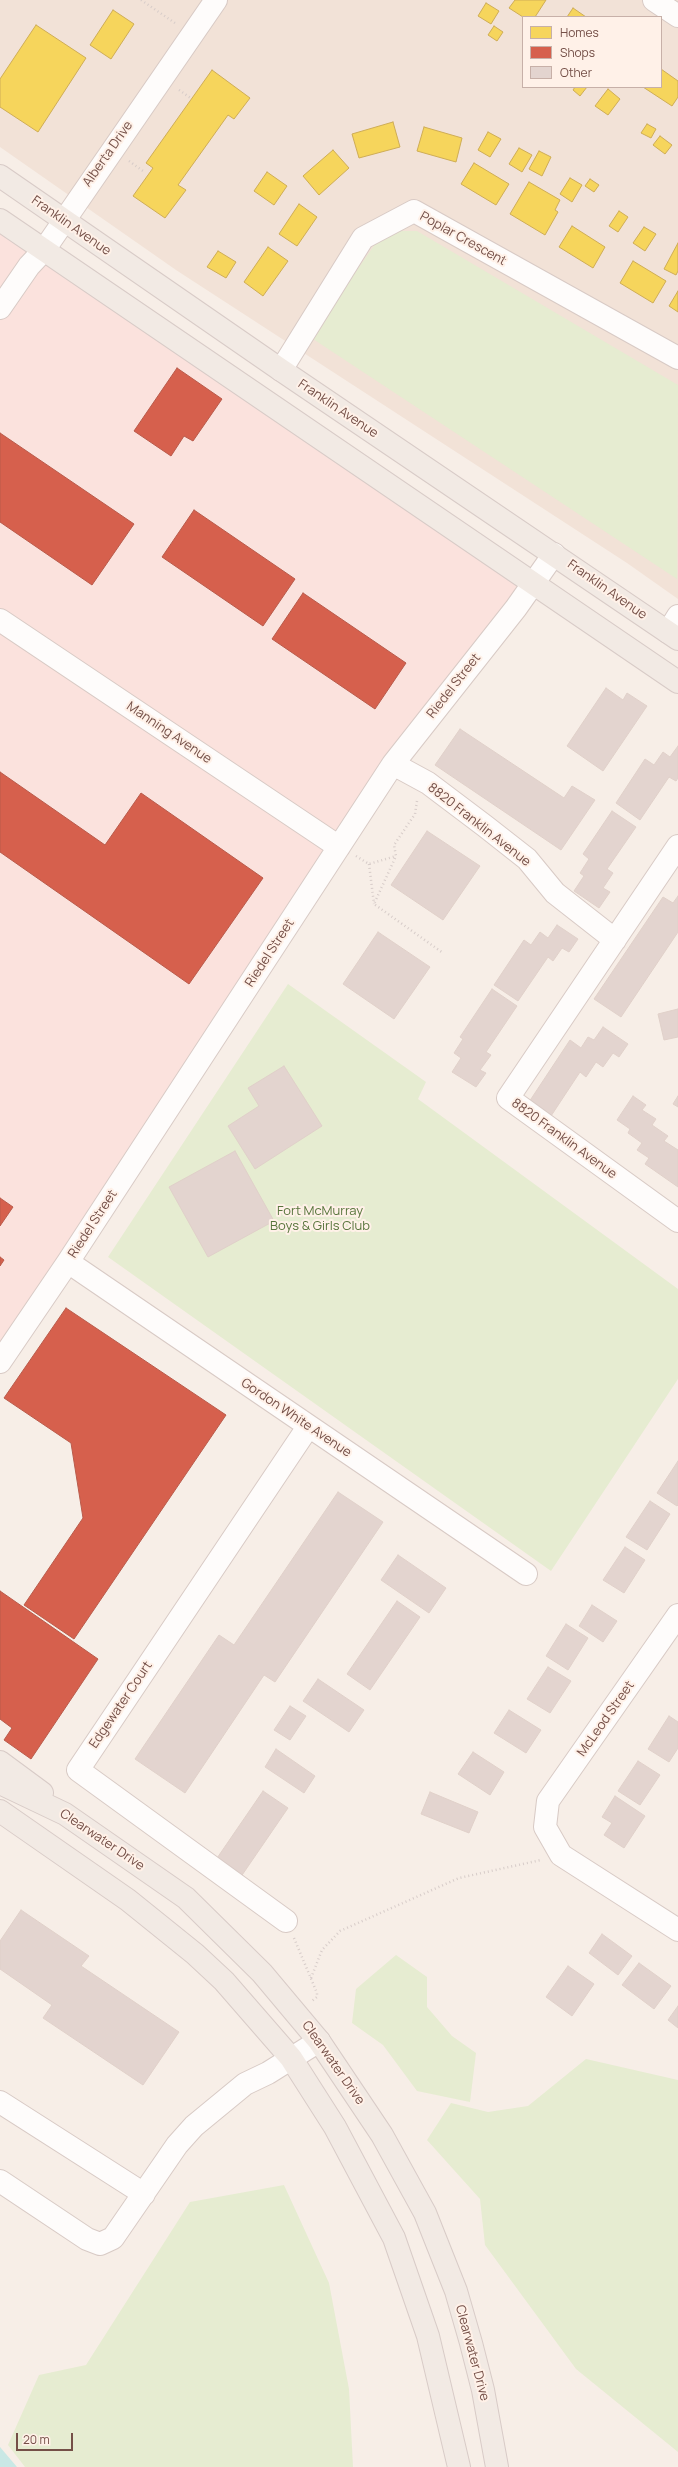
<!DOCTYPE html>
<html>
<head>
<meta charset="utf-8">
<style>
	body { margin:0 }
	#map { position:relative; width:678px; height:2467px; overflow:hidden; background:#f7eee7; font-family:Manrope,sans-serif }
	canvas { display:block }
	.legend { position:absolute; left:522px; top:16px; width:140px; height:72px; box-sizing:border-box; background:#fff1e8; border:1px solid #c7b0a8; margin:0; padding:5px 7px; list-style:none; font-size:12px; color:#744f47 }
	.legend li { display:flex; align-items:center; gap:8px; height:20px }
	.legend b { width:20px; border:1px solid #c7b0a8 }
	.scale { position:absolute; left:16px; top:2433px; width:57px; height:18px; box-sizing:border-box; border:2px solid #744f47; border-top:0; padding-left:5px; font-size:12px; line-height:14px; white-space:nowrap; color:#744f47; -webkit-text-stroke:3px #fff1e8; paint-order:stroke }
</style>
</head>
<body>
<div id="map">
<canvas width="678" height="2467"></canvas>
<ul class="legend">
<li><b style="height:11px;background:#f6d55c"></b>Homes</li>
<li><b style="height:11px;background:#d6604d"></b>Shops</li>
<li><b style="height:11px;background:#e3d4cf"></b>Other</li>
</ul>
<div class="scale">20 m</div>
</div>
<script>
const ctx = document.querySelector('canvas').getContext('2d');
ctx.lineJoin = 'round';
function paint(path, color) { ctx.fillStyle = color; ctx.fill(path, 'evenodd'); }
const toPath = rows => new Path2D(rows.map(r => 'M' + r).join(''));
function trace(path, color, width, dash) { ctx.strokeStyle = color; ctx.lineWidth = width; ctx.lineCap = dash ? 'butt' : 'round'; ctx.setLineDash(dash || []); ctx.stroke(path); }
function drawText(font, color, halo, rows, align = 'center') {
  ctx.font = font + ' Manrope,sans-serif'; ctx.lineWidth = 4; ctx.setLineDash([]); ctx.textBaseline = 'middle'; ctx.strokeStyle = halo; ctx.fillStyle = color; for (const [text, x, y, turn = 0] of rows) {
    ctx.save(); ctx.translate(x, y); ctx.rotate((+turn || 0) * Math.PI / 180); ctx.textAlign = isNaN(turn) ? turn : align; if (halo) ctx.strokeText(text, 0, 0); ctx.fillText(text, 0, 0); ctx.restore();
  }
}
const residential = toPath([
	[0,0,678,0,678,599,627,563,176,270,0,147],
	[523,17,661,17,661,87,523,87]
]);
const commercial = toPath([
	[0,220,533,582,393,764,0,1361]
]);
const green = toPath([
	[395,231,417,231,678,385,677,579,310,337,378,240],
	[288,984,426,1082,418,1099,678,1289,678,1379,551,1571,108,1257],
	[396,1955,427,1977,427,2007,452,2036,476,2053,470,2102,417,2091,383,2045,352,2023,356,1989],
	[586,2059,678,2080,678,2452,576,2369,485,2245,480,2199,427,2140,451,2103,488,2112,528,2106],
	[284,2185,329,2283,349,2389,353,2467,25,2467,8,2445,39,2375,86,2365,190,2202]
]);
const water = toPath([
	[0,2447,17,2467,0,2467]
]);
const homes = toPath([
	[515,0,546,0,535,17,523,17,509,8,515,0],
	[486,3,499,11,491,24,478,16,486,3],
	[573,8,586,17,567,17,573,8],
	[113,10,134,24,111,59,90,45,113,10],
	[36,25,86,58,38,132,0,107,0,79,36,25],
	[494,26,503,32,497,41,488,35,494,26],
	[661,69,678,81,678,97,672,106,643,87,661,87,661,69],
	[212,70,250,98,234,119,228,115,178,185,186,190,165,218,133,196,153,168,146,163,212,70],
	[575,87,587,87,580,96,573,90,575,87],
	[608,89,620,99,608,115,595,106,608,89],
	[393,122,400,147,359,158,352,134,393,122],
	[647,124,656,129,651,138,641,133,647,124],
	[424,127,462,138,456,162,417,151,424,127],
	[488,132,501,139,490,157,478,150,488,132],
	[660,136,672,145,665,154,653,145,660,136],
	[519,148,532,155,522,172,509,164,519,148],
	[333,150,349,168,319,195,303,176,333,150],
	[539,151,551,157,542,176,529,169,539,151],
	[474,163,509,184,496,205,461,184,474,163],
	[267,172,287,186,274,205,254,191,267,172],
	[570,178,582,185,572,202,560,194,570,178],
	[590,179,599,185,594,192,585,186,590,179],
	[529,182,560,200,555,210,558,212,545,235,510,214,529,182],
	[299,204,317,217,297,246,279,234,299,204],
	[619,211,628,217,618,232,609,226,619,211],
	[572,226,605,247,593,268,559,247,572,226],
	[644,227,656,234,645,251,633,243,644,227],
	[678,243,678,271,676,275,664,269,678,243],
	[268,247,288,261,263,296,244,282,268,247],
	[218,251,236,262,226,278,207,267,218,251],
	[633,261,666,281,653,303,620,283,633,261],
	[678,291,678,312,669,306,678,291]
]);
const shops = toPath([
	[177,368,222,399,193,441,184,436,171,456,134,431,177,368],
	[0,433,134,524,92,585,0,522,0,433],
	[194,510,295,579,263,626,162,557,194,510],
	[303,593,406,663,375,709,272,639,303,593],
	[0,772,105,845,141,793,263,878,189,984,0,852,0,772],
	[0,1198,13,1207,0,1226,0,1198],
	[0,1257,4,1260,0,1266,0,1257],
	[66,1308,226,1415,74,1639,24,1605,83,1518,71,1443,4,1398,66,1308],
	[0,1591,98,1659,31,1759,4,1740,12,1728,0,1719,0,1591]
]);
const building = toPath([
	[606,688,623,700,627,693,647,706,603,771,567,746,606,688],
	[460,729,564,798,572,786,595,800,561,850,435,765,460,729],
	[678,746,678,778,676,781,669,777,640,820,616,803,645,759,654,765,663,752,670,757,678,746],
	[612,811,636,827,607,869,613,873,603,888,610,892,599,908,574,891,584,876,580,873,589,859,583,854,612,811],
	[427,831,480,866,443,920,391,885,427,831],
	[678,896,678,932,621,1017,594,999,663,897,673,903,678,896],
	[557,925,578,939,569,952,562,948,553,961,548,957,518,1001,494,985,524,940,531,945,540,932,548,938,557,925],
	[378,932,430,967,394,1019,343,984,378,932],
	[492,989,517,1006,486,1052,491,1055,480,1070,486,1073,476,1087,452,1072,461,1058,454,1053,463,1039,460,1037,492,989],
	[678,1009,678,1037,664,1040,658,1014,678,1009],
	[603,1027,628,1044,619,1057,613,1053,603,1067,596,1062,586,1077,580,1072,551,1116,529,1102,570,1040,581,1048,588,1037,594,1040,603,1027],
	[284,1066,322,1126,255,1169,228,1126,259,1106,248,1088,284,1066],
	[633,1096,646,1105,642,1110,656,1119,652,1125,668,1136,664,1141,678,1150,678,1187,645,1164,649,1158,637,1150,642,1143,628,1133,630,1129,617,1120,633,1096],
	[678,1096,678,1107,673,1104,678,1096],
	[235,1151,274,1221,208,1257,169,1187,235,1151],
	[678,1461,678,1505,677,1506,657,1493,678,1461],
	[338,1492,383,1522,275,1682,264,1675,185,1793,135,1759,219,1635,234,1645,338,1492],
	[650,1501,670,1514,647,1550,626,1537,650,1501],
	[625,1547,645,1560,624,1593,603,1580,625,1547],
	[398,1555,446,1588,429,1613,381,1580,398,1555],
	[397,1601,420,1617,370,1690,347,1674,397,1601],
	[592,1605,617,1621,603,1642,579,1626,592,1605],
	[566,1624,588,1638,568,1670,546,1656,566,1624],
	[548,1667,571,1681,550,1713,527,1699,548,1667],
	[318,1679,364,1710,349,1732,303,1701,318,1679],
	[290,1706,306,1716,290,1740,274,1730,290,1706],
	[509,1710,541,1730,526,1753,494,1733,509,1710],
	[669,1716,678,1722,678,1748,669,1762,648,1749,669,1716],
	[276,1749,315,1776,304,1793,265,1767,276,1749],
	[473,1752,504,1772,490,1795,458,1774,473,1752],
	[638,1761,660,1775,640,1805,618,1791,638,1761],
	[263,1791,288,1808,238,1881,213,1864,263,1791],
	[430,1792,478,1812,469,1833,421,1814,430,1792],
	[615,1796,645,1816,624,1848,604,1835,612,1823,602,1817,615,1796],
	[21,1910,89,1956,81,1966,179,2032,143,2085,43,2018,52,2005,0,1969,0,1941,21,1910],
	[602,1934,632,1956,618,1975,589,1953,602,1934],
	[639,1963,671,1986,654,2009,622,1985,639,1963],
	[568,1966,594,1984,572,2016,546,1997,568,1966],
	[678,2006,678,2028,668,2020,678,2006]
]);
const path = toPath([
	[141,0,175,23],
	[179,90,192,99],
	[129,161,143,171],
	[417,801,415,814,394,845,396,856,374,904,443,953],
	[356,856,369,864,396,856],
	[369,864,374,904],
	[294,1938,317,1993,317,1997,312,2001],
	[311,1978,322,1950,340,1931,459,1878,541,1860]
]);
const minor = toPath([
	[654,0,678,16],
	[0,308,29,266,44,250,216,0],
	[281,370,363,238,414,211,678,358],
	[0,620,339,847],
	[668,632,678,616],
	[393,764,428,783,485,826,527,859,555,893,615,940],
	[678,846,508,1098,678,1221],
	[68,1262,526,1574],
	[0,1362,68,1262,393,764,516,608,554,554],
	[678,1615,548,1801,545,1827,561,1855,678,1930],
	[286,1921,78,1770,308,1427],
	[0,2102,144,2194],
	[0,2181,87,2239,100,2244,113,2238,177,2145,194,2126,245,2084,268,2073,319,2041]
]);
const major = toPath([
	[0,176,281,370,678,639],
	[0,220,678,682],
	[0,1762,42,1793],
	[0,1783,65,1814,186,1898,262,1973,319,2041,382,2135,425,2213,456,2291,471,2343,483,2390,497,2467],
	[0,1811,128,1900,195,1954,224,1981,291,2058,335,2127,394,2238,428,2336,459,2467]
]);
const streetNames = [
	["Alberta Drive",108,154,-55],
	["Franklin Avenue",71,226,35],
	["Poplar Crescent",463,239,29],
	["Franklin Avenue",338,409,34],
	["Franklin Avenue",607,590,35],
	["Riedel Street",454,686,-52],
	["Manning Avenue",169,733,34],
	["8820 Franklin Avenue",479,825,38],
	["Riedel Street",270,953,-57],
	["8820 Franklin Avenue",564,1139,36],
	["Riedel Street",93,1224,-57],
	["Gordon White Avenue",296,1418,34],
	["Edgewater Court",121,1705,-56],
	["McLeod Street",606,1719,-55],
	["Clearwater Drive",102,1840,34],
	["Clearwater Drive",333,2063,55],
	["Clearwater Drive",472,2353,75]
];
const parkNames = [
	["Fort McMurray",320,1211],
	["Boys & Girls Club",320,1226]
];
paint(residential, '#f2e2d7');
paint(commercial, '#fbe2dd');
paint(green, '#e6ecd1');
paint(water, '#c9e8e5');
paint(homes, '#f6d55c');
trace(homes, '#cfad56', 1);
paint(shops, '#d6604d');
trace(shops, '#b95b4b', 1);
paint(building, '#e3d4cf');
trace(building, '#e0d0c9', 1);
trace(minor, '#d8cac5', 24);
trace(major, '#d8cbc7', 24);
trace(path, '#d7ccc9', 2.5, [1, 3]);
trace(minor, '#fefcfb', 22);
trace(major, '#f2eae4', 22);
drawText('13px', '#744f47', '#fff1e8', streetNames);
drawText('13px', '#58753c', '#fff1e8', parkNames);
</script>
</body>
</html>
